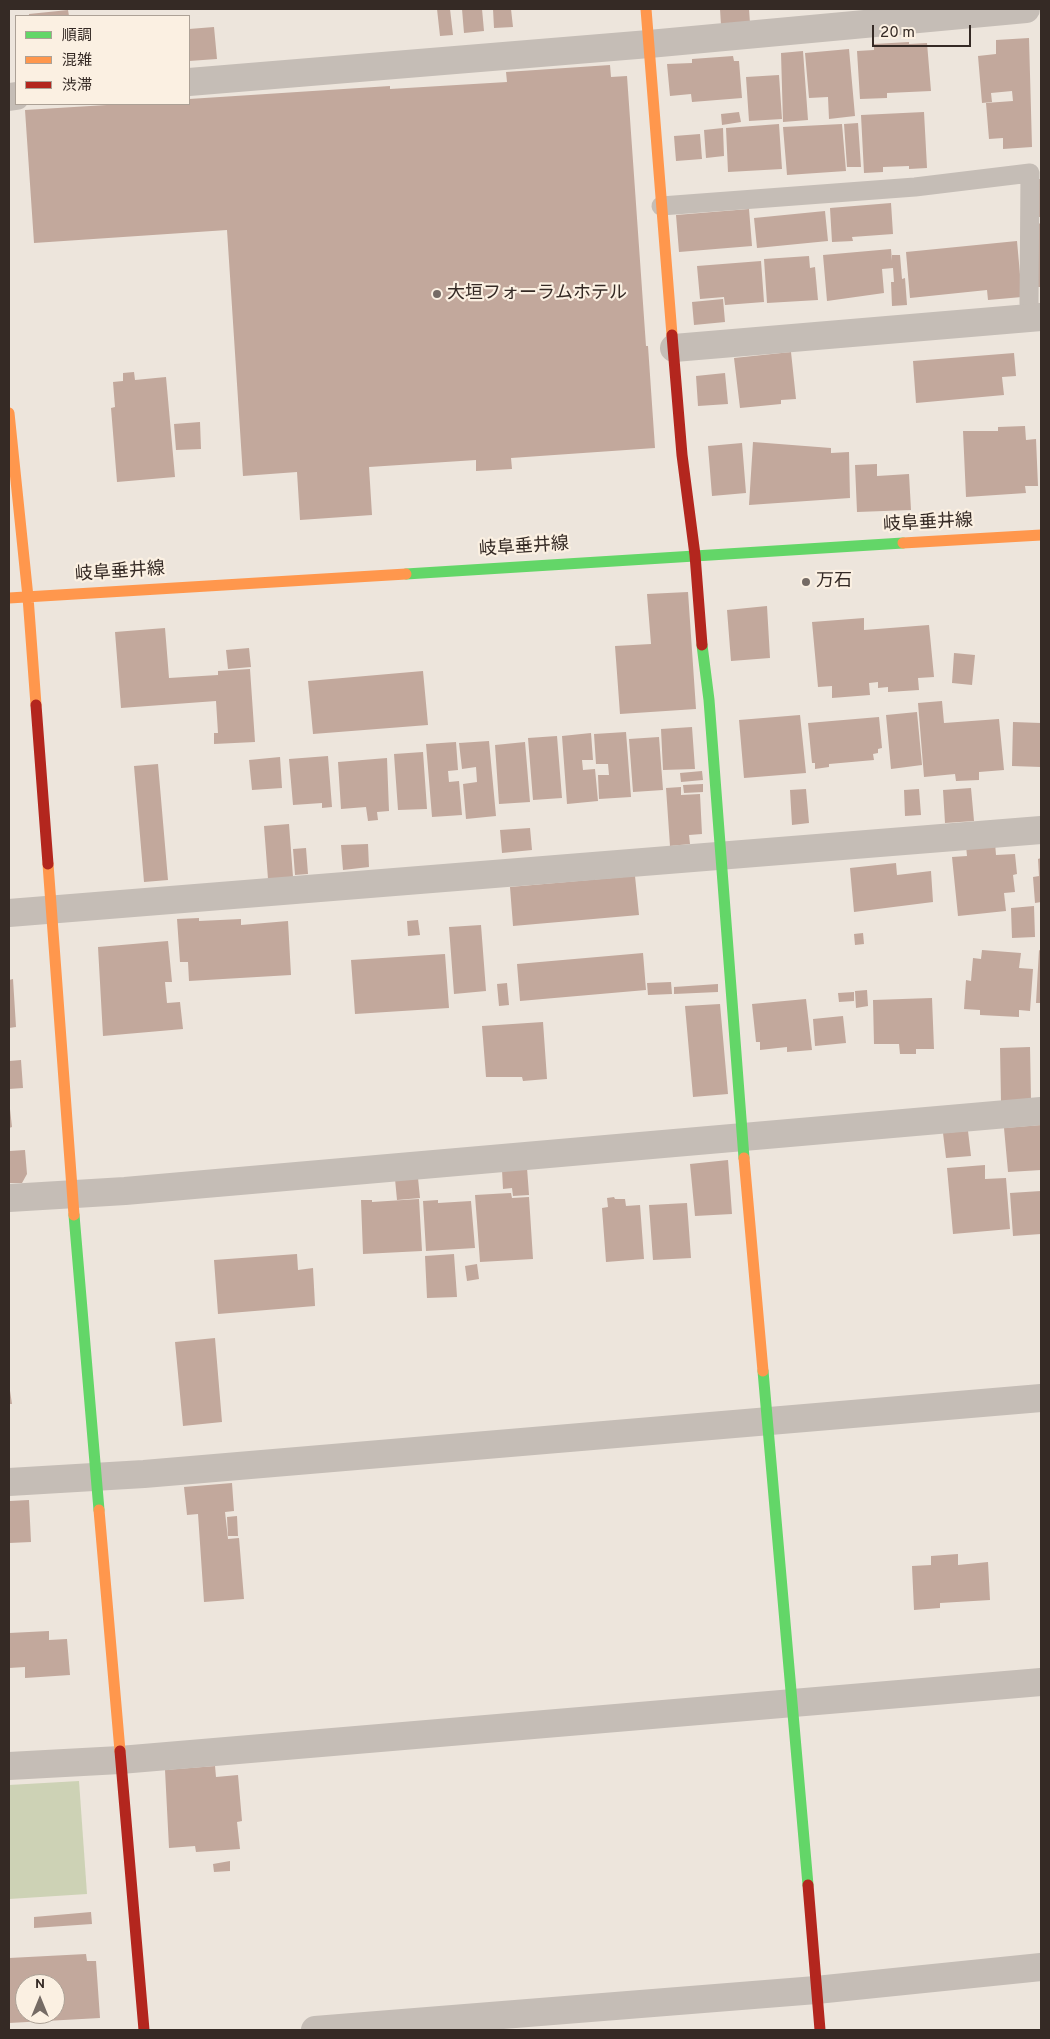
<!DOCTYPE html>
<html>
<head>
<meta charset="utf-8">
<style>
	body { margin:0 }
	#map { position:relative; width:1050px; height:2039px; overflow:hidden; background:#ede5dc; font-family:Overpass,"Noto Sans JP",sans-serif }
	canvas { display:block }
	.frame { position:absolute; inset:0; border:10px solid #352a25; pointer-events:none }
	.legend { position:absolute; left:15px; top:15px; width:175px; height:90px; box-sizing:border-box; background:#fbf0e2; border:1px solid #aca196; margin:0; padding:6px 9px; list-style:none; font-size:15px; color:#352a25 }
	.legend li { display:flex; align-items:center; gap:10px; height:25px }
	.legend b { width:25px; border:1px solid #aca196 }
	.north { position:absolute; left:15px; top:1974px; width:50px; height:50px; box-sizing:border-box; background:#fbf0e2; border:1px solid #aca196; border-radius:50%; rotate:0deg; font-size:14px; font-weight:700; line-height:20px; text-align:center; color:#352a25 }
	.north::after { content:''; display:block; margin:auto; width:18px; height:22px; background:#756b65; clip-path:polygon(50% 0,100% 100%,50% 72%,0 100%) }
	.scale { position:absolute; left:872px; top:25px; width:99px; height:22px; box-sizing:border-box; border:2px solid #352a25; border-top:0; padding-left:6px; font-size:15px; line-height:18px; white-space:nowrap; color:#352a25; -webkit-text-stroke:4px #fbf0e2; paint-order:stroke }
</style>
</head>
<body>
<div id="map">
<canvas width="1050" height="2039"></canvas>
<div class="frame"></div>
<ul class="legend">
<li><b style="height:6px;background:#63d668"></b>順調</li>
<li><b style="height:6px;background:#ff974d"></b>混雑</li>
<li><b style="height:6px;background:#b3261e"></b>渋滞</li>
</ul>
<div class="north">N</div>
<div class="scale">20 m</div>
</div>
<script>
const ctx = document.querySelector('canvas').getContext('2d');
ctx.lineJoin = 'round';
function paint(path, color) { ctx.fillStyle = color; ctx.fill(path, 'evenodd'); }
const toPath = rows => new Path2D(rows.map(r => 'M' + r).join(''));
function trace(path, color, width, dash) { ctx.strokeStyle = color; ctx.lineWidth = width; ctx.lineCap = dash ? 'butt' : 'round'; ctx.setLineDash(dash || []); ctx.stroke(path); }
function drawText(font, color, halo, rows, align = 'center') {
  ctx.font = font + ' Overpass,"Noto Sans JP",sans-serif'; ctx.lineWidth = 4.5; ctx.setLineDash([]); ctx.textBaseline = 'middle'; ctx.strokeStyle = halo; ctx.fillStyle = color; for (const [text, x, y, turn = 0] of rows) {
    ctx.save(); ctx.translate(x, y); ctx.rotate((+turn || 0) * Math.PI / 180); ctx.textAlign = isNaN(turn) ? turn : align; if (halo) ctx.strokeText(text, 0, 0); ctx.fillText(text, 0, 0); ctx.restore();
  }
}
const green = toPath([
	[79,1781,87,1894,9,1899,9,1785]
]);
const building = toPath([
	[437,9,450,9,453,35,440,36],
	[462,9,482,9,484,31,464,33],
	[493,9,511,9,513,27,494,28],
	[720,9,749,9,750,23,721,25],
	[68,10,69,16,29,16,29,14],
	[214,27,217,59,189,61,189,29],
	[1029,38,1032,147,1003,149,1003,138,989,139,986,103,1013,101,1012,91,991,93,992,102,982,103,978,56,996,54,996,40],
	[909,42,909,44,927,43,931,91,887,93,887,98,860,99,857,51,874,50,874,44],
	[849,49,855,116,829,119,828,97,809,98,805,53],
	[803,51,808,120,783,122,781,53],
	[733,56,734,61,739,61,742,98,692,102,691,94,670,96,667,64,692,63,692,59],
	[610,65,611,77,627,76,646,346,648,346,655,448,511,458,512,469,476,471,476,460,369,467,372,515,300,520,297,472,243,476,227,230,34,243,25,110,123,104,189,104,189,99,390,86,390,89,507,82,506,72],
	[779,75,782,119,749,121,746,77],
	[739,112,741,122,722,125,721,114],
	[924,112,927,168,909,169,909,166,883,167,883,172,864,173,861,115],
	[858,123,861,167,847,167,844,124],
	[779,124,782,169,728,172,726,128],
	[842,124,846,171,787,175,783,127],
	[723,128,724,156,706,158,704,130],
	[700,134,702,159,676,161,674,136],
	[1035,179,1041,179,1041,217,1034,217],
	[891,203,893,234,852,237,853,241,832,242,830,208],
	[749,209,752,246,679,252,676,215],
	[825,211,828,241,757,248,754,218],
	[1038,223,1041,224,1041,287,1035,287],
	[1017,241,1022,297,988,300,987,290,910,298,906,252],
	[891,249,892,261,892,255,900,255,902,279,905,278,907,305,892,306,891,282,894,282,893,268,882,269,884,293,827,301,823,255],
	[809,256,810,268,815,267,818,300,767,303,764,259],
	[761,261,764,302,725,305,724,297,700,299,697,266],
	[723,299,725,322,694,325,692,302],
	[791,352,796,399,781,400,781,404,740,408,734,358],
	[1014,353,1016,376,1002,377,1004,395,916,403,913,361],
	[134,372,135,380,166,377,175,477,117,482,111,408,115,407,113,382,123,381,123,373],
	[725,373,728,404,698,406,696,376],
	[200,422,201,449,176,450,174,424],
	[1025,426,1026,440,1036,439,1038,486,1025,486,1026,493,966,497,963,431,998,431,998,427],
	[753,442,831,448,831,453,849,452,850,498,749,505],
	[742,443,746,493,712,496,708,446],
	[877,464,877,476,909,474,911,510,857,512,855,465],
	[688,592,696,709,620,714,615,646,651,644,647,594],
	[767,606,770,658,731,661,727,610],
	[864,618,864,630,929,625,934,677,918,678,919,690,888,692,888,687,878,688,878,682,869,683,870,695,832,698,832,686,818,687,812,622],
	[165,628,169,678,218,675,218,671,250,669,255,742,214,744,214,733,218,733,216,701,121,708,115,632],
	[249,648,251,667,228,669,226,650],
	[954,653,975,655,972,685,952,683],
	[423,671,428,725,313,734,308,681],
	[942,701,944,723,999,719,1004,770,979,772,979,780,956,781,955,774,924,777,918,703],
	[917,712,922,765,891,769,886,715],
	[800,715,806,773,744,778,739,720],
	[879,717,882,748,878,749,878,753,873,754,874,760,829,764,829,767,815,769,815,763,812,763,808,723],
	[1013,722,1041,723,1041,767,1012,766],
	[692,727,695,769,663,770,661,729],
	[626,732,631,797,599,799,598,775,609,775,608,764,596,764,594,734],
	[591,733,593,760,582,760,583,770,595,769,598,801,567,804,562,736],
	[557,736,562,798,533,800,528,738],
	[659,737,663,790,633,792,629,739],
	[489,741,496,816,466,819,463,784,477,782,476,767,462,769,459,743],
	[456,742,458,770,448,771,449,782,459,781,462,815,432,817,426,744],
	[525,742,530,802,499,804,495,745],
	[423,752,427,809,398,810,394,754],
	[328,756,332,807,322,808,322,803,293,805,289,759],
	[280,757,282,788,252,790,249,760],
	[387,758,389,811,377,812,378,820,368,821,366,807,341,809,338,762],
	[158,764,168,880,144,882,134,766],
	[702,771,703,780,681,782,680,773],
	[703,784,703,792,684,793,683,785],
	[681,787,681,795,700,794,702,834,689,835,690,844,670,846,666,788],
	[971,788,974,821,945,823,943,790],
	[806,789,809,823,792,825,790,790],
	[919,789,921,815,905,816,904,790],
	[289,824,293,877,268,879,264,826],
	[530,828,532,850,502,853,500,830],
	[995,843,996,855,1015,854,1017,874,1013,875,1015,892,1004,893,1006,911,958,916,952,857,967,856,966,846],
	[368,844,369,867,343,870,341,845],
	[306,848,308,874,295,875,293,849],
	[1041,858,1041,902,1035,903,1033,877,1039,876,1038,859],
	[896,863,897,875,931,871,933,902,854,912,850,868],
	[635,876,639,915,513,926,510,887],
	[1034,906,1035,937,1012,938,1011,908],
	[199,918,199,921,241,919,241,925,288,921,291,975,189,981,188,962,180,962,177,919],
	[418,920,420,935,408,936,407,921],
	[481,925,486,991,454,994,449,927],
	[863,933,864,944,855,945,854,934],
	[168,941,172,982,165,982,167,1003,180,1002,183,1029,103,1036,98,947],
	[982,950,1021,953,1019,968,1033,969,1030,1011,1019,1010,1019,1017,980,1015,980,1010,964,1009,966,980,971,981,973,958,981,959],
	[1039,950,1041,951,1041,1003,1036,1003],
	[643,953,646,990,520,1001,517,964],
	[445,954,449,1008,355,1014,351,960],
	[13,979,16,1027,9,1028,9,980],
	[671,982,672,994,648,995,647,983],
	[507,983,509,1005,499,1006,497,984],
	[718,984,718,992,674,994,674,987],
	[867,990,868,1006,856,1008,855,991],
	[854,992,854,1001,839,1002,838,993],
	[932,998,934,1049,916,1049,916,1054,900,1054,899,1044,874,1044,873,1000],
	[806,999,812,1050,787,1052,787,1047,760,1050,760,1042,756,1042,752,1004],
	[720,1004,728,1094,693,1097,685,1006],
	[843,1016,846,1043,815,1046,813,1019],
	[543,1022,547,1079,523,1081,522,1077,486,1077,482,1026],
	[1030,1047,1031,1101,1001,1101,1000,1048],
	[21,1060,23,1088,9,1089,9,1061],
	[9,1100,12,1127,9,1128],
	[1041,1125,1041,1170,1008,1172,1004,1128],
	[968,1131,971,1156,946,1158,943,1133],
	[25,1150,27,1174,22,1183,9,1183,9,1151],
	[728,1160,732,1214,695,1216,690,1164],
	[985,1165,985,1179,1006,1178,1010,1229,953,1234,947,1168],
	[527,1168,529,1195,513,1196,512,1188,503,1189,502,1170],
	[418,1178,420,1198,397,1200,395,1179],
	[1041,1191,1041,1234,1013,1236,1010,1193],
	[511,1193,512,1198,529,1197,533,1259,480,1262,475,1195],
	[614,1197,615,1199,625,1199,626,1206,640,1205,644,1259,606,1262,602,1208,608,1207,607,1198],
	[419,1199,422,1251,363,1254,361,1200,372,1200,372,1202],
	[438,1200,438,1203,471,1201,475,1248,426,1251,423,1201],
	[687,1203,691,1258,653,1260,649,1205],
	[297,1254,298,1270,313,1268,315,1306,218,1314,214,1260],
	[454,1254,457,1297,427,1298,425,1256],
	[477,1264,479,1279,467,1281,465,1266],
	[215,1338,222,1422,183,1426,175,1342],
	[9,1384,12,1404,9,1404],
	[232,1483,234,1511,225,1512,228,1539,239,1538,244,1599,204,1602,198,1514,187,1515,184,1487],
	[29,1500,31,1542,9,1543,9,1501],
	[237,1516,238,1536,228,1536,227,1517],
	[958,1554,958,1565,988,1562,990,1600,940,1603,940,1608,914,1610,912,1566,931,1565,931,1556],
	[49,1631,49,1640,67,1639,70,1675,25,1678,25,1667,9,1668,9,1633],
	[215,1766,216,1777,238,1775,242,1821,237,1822,240,1849,196,1852,195,1846,169,1848,165,1770],
	[230,1861,230,1871,214,1872,213,1864],
	[91,1912,92,1924,34,1928,34,1917],
	[86,1954,87,1961,96,1961,100,2018,9,2023,9,1958],
	[25,1984,55,1984,55,2014,25,2014]
]);
const lane = toPath([
	[661,206,915,187,1030,173,1029,303,1031,317]
]);
const street = toPath([
	[189,82,649,44,1026,9],
	[9,97,16,96],
	[674,348,1041,317],
	[9,913,1041,830],
	[9,1198,125,1191,1041,1111],
	[9,1482,144,1474,1041,1398],
	[9,1766,120,1760,1041,1682],
	[315,2030,816,1990,1041,1967]
]);
const fast = toPath([
	[406,574,903,543],
	[702,645,709,700,744,1158],
	[74,1215,99,1510],
	[763,1371,808,1885]
]);
const slow = toPath([
	[646,9,672,335],
	[9,413,28,597,36,705],
	[903,543,1041,535],
	[9,598,406,574],
	[48,864,74,1215],
	[744,1158,763,1371],
	[99,1510,120,1751]
]);
const jam = toPath([
	[672,335,682,455,695,555,702,645],
	[36,705,48,864],
	[120,1751,144,2030],
	[808,1885,820,2030]
]);
const markers = [
	[437,294,5,"#756b65"],
	[806,582,5,"#756b65"]
];
const poiNames = [
	["大垣フォーラムホテル",447,294],
	["万石",816,582]
];
const streetNames = [
	["岐阜垂井線",928,524,-3],
	["岐阜垂井線",524,548,-4],
	["岐阜垂井線",120,573,-4]
];
paint(green, '#cdd2b5');
paint(building, '#c2a89c');
trace(lane, '#c5bdb6', 19);
trace(street, '#c5bdb6', 28);
trace(fast, '#63d668', 11);
trace(slow, '#ff974d', 11);
trace(jam, '#b3261e', 11);
for (const [x, y, r, color] of markers) { const dot = new Path2D(); dot.arc(x, y, r, 0, 2 * Math.PI); ctx.fillStyle = color; ctx.fill(dot); trace(dot, '#fbf0e2', 2); }
drawText('18px', '#352a25', '#fbf0e2', poiNames, 'left');
drawText('18px', '#352a25', '#fbf0e2', streetNames);
</script>
</body>
</html>
